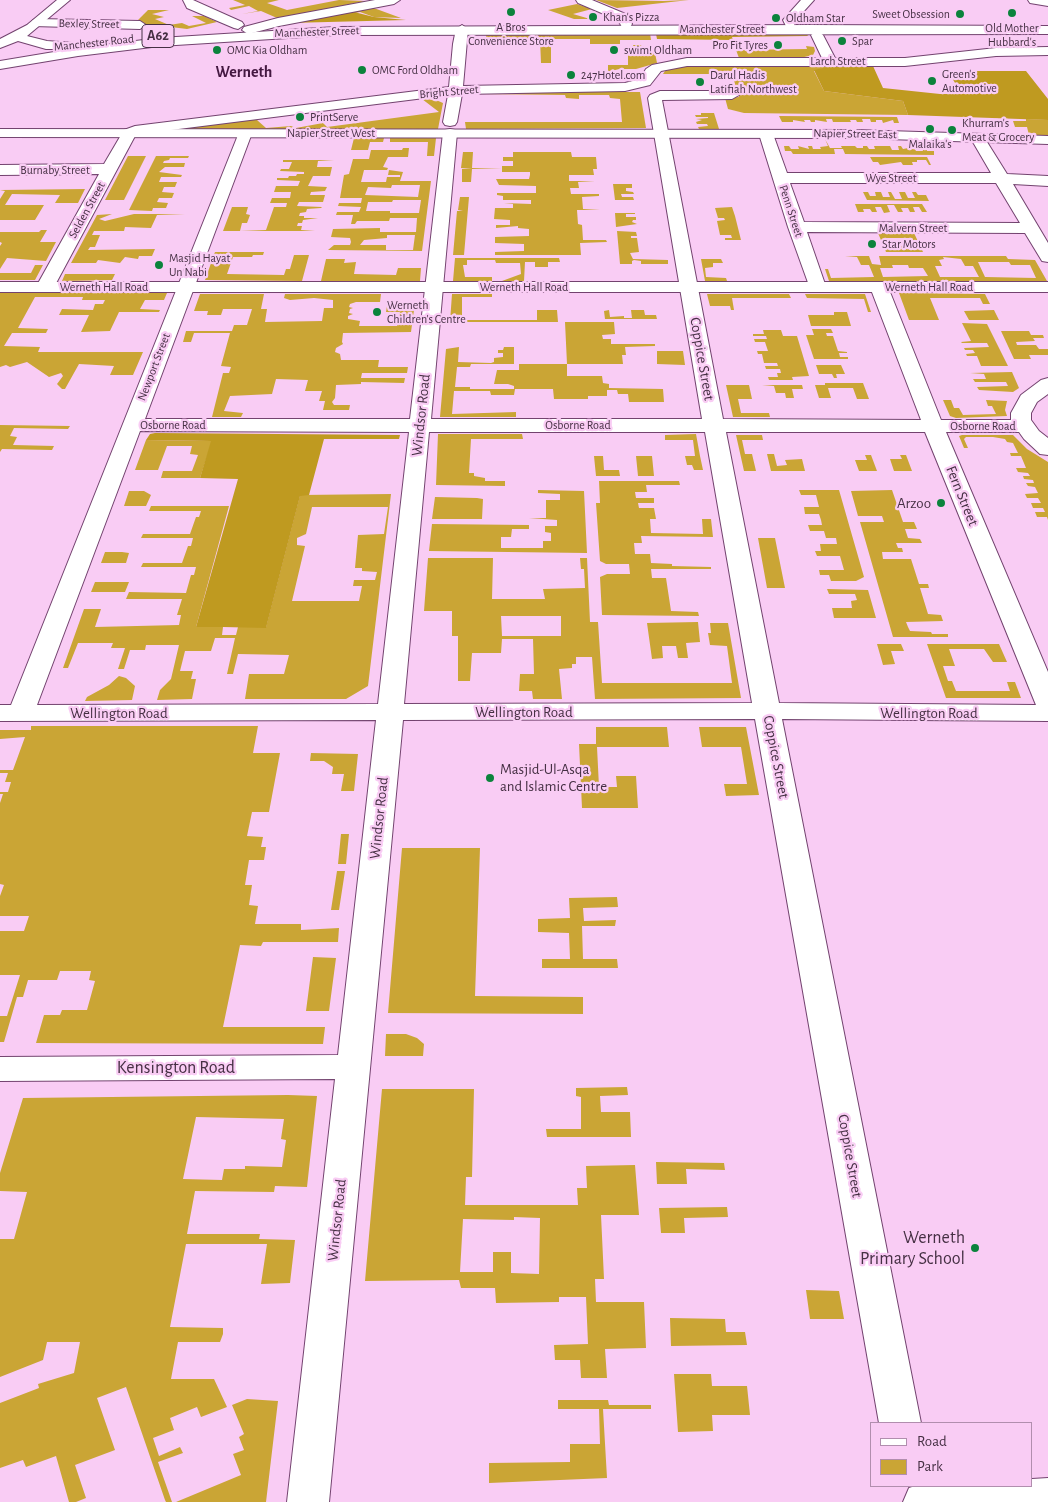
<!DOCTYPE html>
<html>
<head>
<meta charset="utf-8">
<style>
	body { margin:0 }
	#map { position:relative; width:1048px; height:1502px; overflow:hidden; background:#f9ccf4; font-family:"Alegreya Sans",sans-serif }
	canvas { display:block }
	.legend { position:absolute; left:870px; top:1422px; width:162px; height:65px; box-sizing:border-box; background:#f9ccf4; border:1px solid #b18eae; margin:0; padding:6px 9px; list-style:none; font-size:15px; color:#463044 }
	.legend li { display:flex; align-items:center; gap:10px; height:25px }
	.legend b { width:25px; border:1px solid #b18eae }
</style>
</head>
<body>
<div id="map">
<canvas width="1048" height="1502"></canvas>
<ul class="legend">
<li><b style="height:6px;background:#fff"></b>Road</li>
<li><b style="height:14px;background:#caa535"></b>Park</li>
</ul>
</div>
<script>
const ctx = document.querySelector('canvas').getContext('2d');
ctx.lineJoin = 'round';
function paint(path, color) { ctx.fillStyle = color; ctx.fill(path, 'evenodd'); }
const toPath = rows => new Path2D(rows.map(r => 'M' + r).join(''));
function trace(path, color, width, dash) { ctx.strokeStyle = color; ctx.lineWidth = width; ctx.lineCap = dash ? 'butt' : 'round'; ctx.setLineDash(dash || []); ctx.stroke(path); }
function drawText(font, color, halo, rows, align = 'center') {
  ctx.font = font + ' "Alegreya Sans",sans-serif'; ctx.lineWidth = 4.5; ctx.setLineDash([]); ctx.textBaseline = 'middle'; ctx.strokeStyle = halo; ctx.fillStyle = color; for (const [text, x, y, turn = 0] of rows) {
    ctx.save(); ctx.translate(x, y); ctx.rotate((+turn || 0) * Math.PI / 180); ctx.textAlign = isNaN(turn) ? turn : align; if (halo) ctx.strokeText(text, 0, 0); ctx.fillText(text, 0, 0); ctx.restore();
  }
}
const green = toPath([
	[233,0,279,0,267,3,287,10,339,0,366,1,264,21,277,18,261,11,242,14,258,11,249,6,231,10,229,8,245,5],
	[596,0,664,1,689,0,617,8],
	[577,4,592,9,573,14,590,19,574,19,548,10],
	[371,7,401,18,374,17,360,12,324,19,317,17],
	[148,10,169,10,152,14,164,17,155,19,169,25,182,23,189,26,206,23,192,16,204,16,217,22,187,29,171,27,160,29,137,21],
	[650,33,651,40,620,40,620,44,590,44,590,39,551,39,551,63,541,63,540,39,486,39,486,34],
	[633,45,641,45,642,48,654,48,657,63,636,69,619,69,608,72,608,65,628,65,628,53,634,53],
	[806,46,814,47,815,51,813,55,800,58,739,58,736,50,807,49],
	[702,65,832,66,814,71,824,91,903,101,908,115,744,113,728,109,725,98,739,97,732,74,663,74,665,71,675,68],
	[486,92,640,92,646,128,466,129,465,122,622,122,620,99,610,98,609,95,579,95,579,99,566,98,565,95,479,94],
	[422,99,436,100,443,103,438,129,176,129,250,119,257,120,266,128,291,126,296,128,323,123,327,127,439,112],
	[701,113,714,113,719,129,699,129,698,127,708,126,707,124,697,124,696,122,702,120,696,119,708,118,708,117,696,117,695,115,701,115],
	[779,116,897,117,899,123,894,123,893,120,883,123,882,120,876,120,876,122,871,122,870,119,862,119,863,122,857,122,856,120,850,120,851,122,833,122,832,119,826,119,827,122,815,120,815,122,811,122,810,120,804,120,805,122,793,120,793,122,782,122],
	[1026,119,1048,120,1048,136,1029,135,1027,127,1015,127,1013,121,1026,121],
	[354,138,384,138,383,142,370,142,368,150,351,150],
	[390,138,436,138,434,156,427,156,428,142,390,142],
	[825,139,830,148,842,148,841,146,855,146,857,148,863,148,863,146,867,146,869,149,875,149,874,146,890,146,892,150,899,150,898,146,901,146,903,149,914,147,916,151,923,151,922,148,926,148,927,151,934,151,934,155,845,154,843,149,834,149,835,154,793,154,791,151,785,151,784,146,789,146,791,149,799,149,798,146,809,149,808,146,812,146,813,149,821,149,820,147,828,146],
	[403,148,409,148,408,157,388,157,383,167,388,168,387,170,364,170,361,182,386,182,387,177,400,177,400,175,388,175,389,170,403,172,400,181,431,181,422,251,328,250,334,245,350,245,351,242,350,238,331,237,333,229,380,228,380,232,416,232,417,218,390,218,389,221,357,221,355,224,351,224,353,215,336,215,337,212,359,212,361,207,338,206,339,203,361,203,362,198,340,198,344,175,349,174,353,159,369,159,371,150,402,150],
	[392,185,420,185,418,197,365,195,368,187,391,188],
	[393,200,421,200,419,213,390,213,390,211,366,211,368,202,392,202],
	[387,235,415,235,413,250,386,250,386,245,360,245,364,240,387,238],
	[463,152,473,152,472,168,502,169,502,166,513,166,513,161,503,161,503,157,513,157,513,152,571,152,572,157,596,157,597,169,593,169,594,175,569,175,569,181,595,181,578,182,579,188,570,188,571,194,599,194,599,196,582,197,583,209,600,210,577,210,578,224,582,225,583,240,606,240,607,242,580,243,581,255,495,255,495,252,524,251,524,244,495,243,495,237,529,236,529,229,518,228,518,226,496,228,496,225,510,225,510,220,494,219,495,208,513,208,513,204,504,203,531,204,531,200,503,200,503,196,497,195,497,193,536,193,536,186,499,185,496,179,529,179,530,175,530,172,502,172,502,169,472,169,471,182,462,182,462,169,472,169,461,168],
	[128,156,146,156,124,200,105,200],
	[156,156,189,156,188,158,170,158,169,160,164,161,163,163,185,163,184,167,165,167,159,172,182,175,181,177,161,177,159,182,177,182,175,187,164,187,162,192,174,193,172,198,159,198,157,202,168,203,166,208,153,208,152,211,129,210],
	[870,157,927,157,931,165,929,165,926,160,917,160,917,162,912,162,913,165,903,165,901,162,880,165,878,162,873,162],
	[283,160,334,160,318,161,317,167,332,167,330,176,313,176,308,186,327,187,325,191,311,192,310,195,325,195,323,202,299,202,297,206,322,207,321,208,307,209,306,212,300,213,299,216,304,216,304,218,318,218,303,220,302,223,298,223,297,226,302,226,301,230,315,231,223,231,232,207,286,207,287,203,270,203,272,198,290,198,291,192,274,192,276,186,298,186,300,181,277,180,277,178,288,178,289,176,296,176,297,174,304,174,304,172,280,171,281,169,289,169,292,162,283,162],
	[248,207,274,207,266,230,240,231,242,223,247,223,250,215,246,214],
	[613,184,632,184,632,188,626,188,626,191,633,192,634,194,621,194,622,197,633,197,634,200,615,200],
	[85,189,78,203,55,203,60,195,12,194,5,205,44,205,35,220,0,220,0,199,5,191,0,190],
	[863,192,868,192,870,196,876,196,875,192,881,192,883,197,890,197,888,192,891,192,895,199,902,199,899,192,905,192,908,198,915,198,912,192,916,192,918,195,926,195,929,201,867,200],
	[460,197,469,197,464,255,453,255,457,211,463,211,458,210],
	[855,204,922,204,927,212,922,212,919,207,913,207,915,212,910,212,908,208,901,208,903,212,898,212,894,205,887,205,890,212,884,213,881,207,875,207,877,212,872,212,870,209,863,209,864,212,858,212],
	[732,207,735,216,741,240,725,240,725,238,732,238,731,235,720,235,717,221,725,220,724,218,718,218,715,208],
	[615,213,635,213,635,214,626,214,626,217,636,217,636,220,633,220,632,222,637,224,616,227],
	[112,214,99,219,105,221,134,214,185,214,157,215,151,228,125,227,124,231,94,231,92,235,100,235,95,247,90,247,88,250,155,249,152,256,139,256,138,259,125,257,120,263,98,260,96,263,71,263,97,215],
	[41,230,47,230,40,242,56,242,46,261,7,258,0,269,0,246,2,243,0,242,0,232,39,232],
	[617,231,636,232,637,236,631,236,631,238,637,238,639,252,630,253,633,259,668,260,668,264,641,264,641,261,634,260,632,261,632,264,620,264],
	[878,233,914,233,923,252,886,252],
	[884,238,912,238,916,245,900,246,902,249,891,249],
	[215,252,264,252,263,255,253,255,252,257,233,257,227,274,284,275,286,269,290,269,294,255,309,255,302,281,205,280],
	[845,256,869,256,872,264,881,265,879,256,1006,256,1008,259,1035,260,1047,281,829,281,825,269,828,269,831,278,874,277,869,265,861,265,857,257],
	[943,257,961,259,965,266,973,266,979,277,940,277,935,266,942,266,939,260,944,259],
	[978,262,1009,262,1011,265,1030,265,1036,278,985,277],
	[892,265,908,265,909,268,923,268,928,276,883,277,880,268,893,268],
	[455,258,559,258,560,262,548,262,548,267,535,267,535,262,525,262,524,281,502,281,521,274,520,263,496,263,495,260,467,260,467,265,463,265,465,277,492,277,492,281,453,281],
	[326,259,345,259,344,263,356,262,354,274,396,275,398,268,421,268,420,281,321,281],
	[701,259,721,259,723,263,713,263,713,267,705,268,706,277,726,278,727,281,705,281],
	[35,265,43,265,35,280,0,280,0,273,31,273],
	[65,274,115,274,112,280,62,281],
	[0,293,167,293,164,300,145,300,140,309,160,310,159,312,119,312,110,331,81,332,89,315,59,315,62,309,93,310,95,304,103,304,105,300,82,300,83,297,35,297,18,328,48,329,46,333,12,333,4,346,40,347,38,352,143,352,133,375,110,375,114,366,79,364,65,389,62,389,57,384,63,376,61,373,49,377,27,362,10,367,6,365,0,367],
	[899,293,985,294,990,304,983,304,980,298,930,298,939,320,909,320],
	[200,294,264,294,261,309,267,309,265,322,322,321,324,308,333,308,333,300,314,298,290,300,284,298,285,294,381,294,380,302,356,302,350,304,349,307,353,308,350,309,349,313,353,314,348,316,348,319,360,321,359,326,397,326,400,312,386,312,387,306,399,307,399,310,414,310,411,332,343,333,342,342,343,344,336,348,335,352,340,354,341,360,379,360,378,367,408,367,407,373,362,373,361,378,405,378,404,383,361,382,361,384,336,385,335,398,332,402,334,405,350,405,349,410,323,410,325,401,319,401,322,391,305,391,308,380,276,379,272,394,230,396,224,411,243,413,241,417,212,417,223,373,229,373,231,367,221,366,230,333,194,333,191,342,183,342,186,331,232,331,234,325,247,325,252,309,223,309,221,315,207,315,208,311,194,311],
	[452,294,492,294,492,297,462,297,462,320,537,320,537,310,557,310,558,322,450,322],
	[707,294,789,294,791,298,732,298,734,310,731,310,730,306,710,306],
	[805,294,865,294,871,312,868,312,864,299,807,298],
	[609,310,610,317,624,316,624,318,632,318,631,310,644,310,645,315,656,315,657,319,605,319,604,311],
	[994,310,999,320,969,320,964,311],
	[834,312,847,312,851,326,811,326,808,315,834,315],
	[565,322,614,322,615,334,602,335,603,339,611,339,611,344,655,344,655,346,625,347,626,355,622,355,623,364,567,364,567,376,602,376,603,383,609,384,609,388,663,389,664,402,629,402,628,394,618,394,617,390,607,390,607,396,588,396,588,399,554,399,553,389,515,389,514,395,491,395,490,391,454,391,452,414,516,412,516,417,440,417,446,349,459,347,458,362,491,363,494,362,494,358,503,357,503,353,498,353,498,350,503,350,504,347,514,347,514,364,471,364,470,367,457,367,455,387,470,387,470,389,514,389,514,386,508,384,494,384,497,370,519,370,519,364,567,364],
	[962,323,987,324,1008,366,981,366,977,356,967,356,966,354,975,353,973,350,965,350,964,348,989,347,987,343,962,343,961,342,971,341],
	[812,329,831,329,833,333,826,333,827,336,833,336,838,351,847,352,847,353,839,353,840,357,848,357,848,359,814,359,806,335,814,335],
	[763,330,781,330,783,336,797,336,809,376,792,377,793,380,769,380,768,377,778,377,777,373,781,373,780,369,766,369,765,366,778,366,777,363,764,363,762,354,758,354,757,351,768,351,765,342,755,342,754,339,767,339,766,336,753,336,753,334,764,334],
	[1001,331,1029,331,1031,335,1043,335,1044,338,1033,338,1035,341,1016,342,1017,345,1036,345,1039,349,1048,349,1048,355,1029,355,1031,359,1014,359],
	[657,351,683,351,685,365,657,364],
	[816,365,841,365,845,374,836,374,837,378,834,378,832,374,819,374],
	[1012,372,1019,388,1013,392,979,390,977,387,1008,386,1006,382,975,382,973,379,986,379,984,374,970,373],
	[825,383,863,383,869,399,857,399,853,388,828,388,831,398,819,398,815,385,825,385],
	[726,385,749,385,752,399,738,399,741,413,769,413,770,417,733,417],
	[762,385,802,385,803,389,792,389,794,398,786,398,785,393,776,393,774,386],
	[943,400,951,400,954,408,959,408,963,415,996,414,992,406,988,406,986,400,1007,401,1005,410,1007,416,956,418,950,416],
	[0,425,70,426,68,429,14,428,10,436,17,437,13,445,54,446,52,450,2,449,0,452],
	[438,434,522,434,523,439,471,439,469,473,474,473,474,476,485,478,485,481,505,481,505,486,436,485],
	[696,434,700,456,703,470,694,470,692,465,687,465,685,456,695,456,693,440,665,440,665,435],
	[736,435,762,435,763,440,742,440,745,454,752,454,756,471,744,471],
	[962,435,1013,435,1027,449,1048,462,1048,520,1047,517,1037,517,1035,512,1045,512,1043,508,1033,508,1031,503,1041,503,1038,498,1027,498,1025,494,1038,493,1035,487,1028,486,1026,483,1034,483,1033,480,1024,479,1023,476,1030,476,1028,473,1018,472,1016,468,1026,468,1021,456,1011,456,1010,453,1018,453,1013,443,1007,442,1005,439,993,437,966,437,964,439,968,448,964,448,959,436],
	[146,440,212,441,200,478,161,478,163,471,192,471,198,455,190,454,192,446,167,446,158,470,135,470],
	[767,454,774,454,777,466,787,465,785,460,802,459,805,471,771,471],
	[865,455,871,455,877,471,859,471,855,460,867,460],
	[900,455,906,455,912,471,894,471,890,459,902,459],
	[594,456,603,456,604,470,619,470,620,476,596,476],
	[636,456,652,456,654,476,638,476],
	[599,481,679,481,680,485,646,485,647,492,635,492,636,498,654,498,654,503,638,503,639,508,654,508,656,519,650,519,651,533,703,534,702,519,711,519,713,537,641,536,642,543,634,543,635,554,650,554,651,563,672,564,672,566,711,567,711,569,651,569,652,578,666,578,671,611,698,612,699,616,602,615,600,577,607,574,630,574,629,564,606,564,600,561,596,503,600,503],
	[538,490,584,491,587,553,429,551,432,524,529,525,529,529,512,529,511,537,501,537,501,548,543,548,543,541,551,541,551,533,545,532,545,526,557,526,557,520,529,518,546,518,546,500,560,500,560,494,538,493],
	[799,490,839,490,864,577,856,581,831,581,829,575,820,575,819,570,844,570,840,556,817,556,815,551,821,551,820,544,837,544,836,538,826,538,824,531,810,531,808,525,822,525,821,520,819,514,805,514,804,507,819,507,816,495,801,495],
	[892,490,903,522,914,522,917,529,905,529,908,538,920,539,922,543,896,543,898,548,902,548,903,552,882,552,883,559,911,559,919,584,928,584,929,588,920,588,928,614,941,615,943,621,906,622,908,627,910,631,931,632,932,634,948,634,948,637,893,637,860,522,884,522,882,516,858,516,851,491],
	[129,491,144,491,151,495,146,506,124,506],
	[391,494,368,686,346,699,245,699,249,674,284,674,289,655,238,654,233,674,227,674,235,638,215,638,211,651,185,651,180,671,193,671,191,679,196,679,192,699,157,700,160,690,171,679,179,645,146,645,145,650,130,650,124,669,118,669,125,648,111,648,113,643,78,643,68,668,63,668,84,609,101,609,95,627,179,625,181,615,177,615,182,599,126,599,129,592,186,593,191,575,194,575,196,567,141,567,143,563,182,563,188,546,191,546,193,538,141,538,143,534,190,534,196,517,199,517,201,511,149,511,151,506,229,506,196,627,223,627,222,635,236,635,238,627,266,627,300,495],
	[312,507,388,507,384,534,358,535,355,568,362,568,362,571,377,572,375,580,354,580,353,586,362,586,359,601,292,601,305,546,297,545,297,538,306,534],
	[435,497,477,498,483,499,482,519,432,519],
	[758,538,775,538,785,588,767,588],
	[105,552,122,552,129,553,126,563,101,563],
	[428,558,493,558,492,599,545,599,543,589,585,588,584,569,581,569,580,558,587,558,590,622,598,622,602,683,732,683,727,646,710,645,708,633,711,633,710,623,728,623,741,698,595,699,592,657,576,657,576,664,572,664,572,668,559,669,562,699,533,699,532,691,519,691,520,674,534,674,533,639,502,639,501,653,472,653,470,681,458,681,458,636,452,636,452,611,424,611],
	[501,616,561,616,561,636,502,636],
	[95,582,129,582,125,592,91,592],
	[827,589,868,590,876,618,834,618,832,608,852,608,851,601,857,600,855,594,829,594],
	[698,622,700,642,686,643,688,658,678,658,676,646,662,646,663,658,652,659,647,623],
	[877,644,901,644,904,651,891,651,895,664,883,665],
	[927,644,999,644,1007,662,993,662,984,649,949,649,955,666,943,666,948,681,952,681,956,691,1010,691,1007,682,1015,682,1021,698,946,698],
	[119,676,126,678,135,686,132,700,85,701,87,697,109,685],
	[31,726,258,726,253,753,280,753,269,812,252,812,247,836,263,837,261,847,266,847,264,860,249,860,245,885,252,885,249,905,258,906,255,924,301,924,301,930,339,928,338,942,263,942,261,946,240,945,223,1027,325,1027,323,1044,36,1043,44,1015,60,1015,62,1010,87,1010,95,981,89,980,91,971,60,971,57,980,28,980,23,997,17,997,4,1042,0,1042,0,1016,7,1016,20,975,0,975,0,931,24,931,29,916,0,916,0,896,4,885,0,884,0,803,3,794,0,794,0,792,8,792,11,782,5,782,8,773,0,773,0,770,13,770,25,737,0,739,0,730,31,730],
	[596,727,667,727,669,747,597,747,599,787,617,787,616,776,636,776,638,808,582,808,579,744,596,744],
	[699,727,746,727,759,795,726,796,724,784,747,784,741,747,702,747],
	[311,753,358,754,354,791,341,791,344,774,332,774,333,767,324,761,310,761],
	[341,834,349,834,346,864,338,864],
	[402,848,480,848,475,996,583,997,583,1014,388,1013],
	[337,871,345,871,339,910,331,910],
	[617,897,618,907,583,908,584,921,616,920,615,926,582,926,583,959,617,959,618,968,542,968,542,959,570,959,569,933,538,932,538,919,570,918,569,898],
	[313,957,336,958,329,1011,306,1011],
	[386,1034,406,1034,417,1038,424,1044,423,1056,385,1056],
	[627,1087,628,1095,600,1096,601,1112,630,1112,631,1137,547,1137,546,1129,581,1129,581,1097,576,1096,576,1088],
	[382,1089,474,1089,472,1177,466,1177,465,1205,578,1205,577,1188,587,1188,586,1166,635,1165,639,1215,601,1215,604,1279,595,1279,596,1302,644,1302,646,1348,605,1349,607,1378,581,1378,580,1360,555,1360,554,1345,588,1344,586,1297,559,1297,559,1302,496,1303,495,1288,461,1288,459,1280,365,1281],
	[514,1217,540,1218,539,1274,511,1273,511,1252,493,1252,493,1272,460,1272,463,1219,514,1220],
	[288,1095,317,1096,307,1187,275,1186,274,1192,195,1191,187,1234,260,1234,259,1239,295,1240,290,1283,261,1284,267,1244,186,1244,170,1327,223,1328,223,1334,220,1342,178,1342,171,1379,214,1379,227,1407,201,1417,197,1407,170,1418,174,1430,153,1438,159,1456,180,1447,183,1453,158,1462,172,1502,166,1502,165,1500,126,1387,97,1398,115,1450,75,1465,86,1498,76,1502,69,1502,56,1456,26,1467,23,1460,0,1468,0,1403,39,1388,38,1384,74,1373,80,1342,47,1342,43,1360,0,1377,0,1239,14,1239,27,1192,0,1191,0,1173,23,1098],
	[196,1117,284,1119,281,1139,286,1140,282,1167,245,1166,245,1169,224,1169,222,1180,183,1179],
	[656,1162,724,1163,725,1170,686,1169,687,1184,657,1184],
	[727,1207,728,1217,684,1218,685,1233,661,1233,659,1208],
	[806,1290,839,1291,844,1319,810,1319],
	[670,1318,725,1319,726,1332,745,1332,747,1345,671,1346],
	[674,1374,711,1374,712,1386,747,1386,750,1415,712,1415,713,1431,678,1432],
	[247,1399,278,1401,266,1502,176,1502,241,1475,233,1454,244,1450,239,1437,244,1434,232,1405],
	[558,1400,608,1400,609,1405,651,1405,651,1409,603,1409,607,1478,489,1483,489,1463,570,1462,570,1444,600,1444,599,1409,558,1409]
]);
const forest = toPath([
	[354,12,374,17,406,20,289,23],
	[806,33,808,36,732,37,733,40,657,39,656,34],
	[832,66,873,66,883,88,940,94,962,94,952,78,956,78,952,71,1026,71,1048,99,1048,120,908,115,903,101,824,91,814,70],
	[155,433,400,435,399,439,324,439,309,495,300,496,266,628,223,627,196,627,238,479,200,478,211,441,146,440,150,434]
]);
const minor = toPath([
	[183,0,193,0,242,22,244,25,238,29,234,28,187,8,183,0],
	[576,0,592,0,628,15,632,24,630,27,622,27,618,20,578,3,576,0],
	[801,0,814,0,795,21,794,26,786,26,783,20,801,0],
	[1028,0,1048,0,1048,6,1030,3,1028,0],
	[37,19,140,21,146,25,140,29,33,26,31,23,33,20,37,19],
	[462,25,468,29,463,86,625,83,640,79,646,69,652,65,687,58,822,58,811,35,817,31,823,35,835,58,905,58,996,48,1048,47,1048,55,996,56,905,66,687,66,661,71,650,85,625,91,462,94,457,122,455,125,450,126,445,125,443,122,448,95,139,134,135,136,54,287,51,291,45,292,39,291,36,287,99,174,0,175,0,165,104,164,124,130,135,126,449,87,453,44,456,29,462,25],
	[660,91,732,91,739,95,732,99,662,100,723,419,921,420,870,287,873,283,879,282,885,283,888,287,941,420,1011,420,1011,413,1021,395,1041,380,1048,378,1048,394,1037,402,1031,413,1031,420,1039,431,1048,438,1048,455,1040,454,1024,439,1019,432,946,432,1048,672,1048,721,782,719,921,1423,879,1423,755,719,403,720,329,1502,287,1502,335,1079,0,1081,0,1057,338,1055,376,720,0,721,0,705,11,705,240,130,250,130,252,133,145,419,410,419,443,133,445,130,450,129,455,130,457,133,431,419,702,419,648,98,650,95,660,91],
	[140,431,409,432,378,704,37,705,140,431],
	[429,432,705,432,752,703,404,704,429,432],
	[726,432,925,432,1036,705,779,703,726,432],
	[766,130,771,131,773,134,787,173,991,173,970,137,972,134,982,134,1007,174,1048,176,1048,186,1013,184,1048,243,1048,262,1042,261,1025,233,807,232,826,287,823,291,817,292,811,291,788,227,759,134,761,131,766,130],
	[790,183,996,183,1020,223,804,222,790,183]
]);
const tertiary = toPath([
	[0,129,855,130,1048,136,1048,144,855,138,0,137,0,129],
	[0,282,1048,282,1048,292,0,292,0,282],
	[1048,1478,1048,1502,903,1502,909,1488,915,1486,1032,1486,1032,1479,1048,1478]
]);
const secondary = toPath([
	[57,0,70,0,27,36,47,41,73,43,74,46,73,49,46,49,18,41,0,48,0,39,27,25,57,0]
]);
const primary = toPath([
	[375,0,400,0,394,4,279,26,248,34,242,30,244,27,278,18,375,0]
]);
const trunk = toPath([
	[809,25,1048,26,1048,34,336,35,160,46,78,56,0,69,0,61,78,48,160,38,336,27,809,25]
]);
const markers = [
	[511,12,5,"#0b833c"],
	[1012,13,5,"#0b833c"],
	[960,14,5,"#0b833c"],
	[593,17,5,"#0b833c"],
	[776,18,5,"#0b833c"],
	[842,41,5,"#0b833c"],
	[778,45,5,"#0b833c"],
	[217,50,5,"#0b833c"],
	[614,50,5,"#0b833c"],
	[362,70,5,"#0b833c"],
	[571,75,5,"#0b833c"],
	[932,81,5,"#0b833c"],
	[700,82,5,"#0b833c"],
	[300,117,5,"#0b833c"],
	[930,129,5,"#0b833c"],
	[952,130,5,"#0b833c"],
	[872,244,5,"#0b833c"],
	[159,265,5,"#0b833c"],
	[377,312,5,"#0b833c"],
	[941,503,5,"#0b833c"],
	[490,778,5,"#0b833c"],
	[975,1248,5,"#0b833c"]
];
const farPoinames = [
	["Sweet Obsession",950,14,"right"],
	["Khan's Pizza",603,17],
	["Oldham Star",786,18],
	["A Bros",511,27,"center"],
	["Convenience Store",511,41,"center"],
	["Old Mother",1012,28,"center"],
	["Hubbard's",1012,42,"center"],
	["Spar",852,41],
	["Pro Fit Tyres",768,45,"right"],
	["OMC Kia Oldham",227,50],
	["swim! Oldham",624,50],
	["OMC Ford Oldham",372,70],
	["Green's",942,74],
	["Automotive",942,88],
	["247Hotel.com",581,75],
	["Darul Hadis",710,75],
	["Latifiah Northwest",710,89],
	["PrintServe",310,117],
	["Khurram's",962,123],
	["Meat & Grocery",962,137],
	["Malaika's",930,144,"center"],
	["Star Motors",882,244],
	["Masjid Hayat",169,258],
	["Un Nabi",169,272],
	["Werneth",387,305],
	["Children’s Centre",387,319]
];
const farStreetnames = [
	["Bexley Street",89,24,1],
	["Manchester Street",722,29],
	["Manchester Street",317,32,-2],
	["Manchester Road",94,43,-6],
	["Larch Street",838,61],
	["Bright Street",449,92,-5],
	["Napier Street West",331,133],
	["Napier Street East",855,134,1],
	["Burnaby Street",55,170],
	["Wye Street",891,178],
	["Selden Street",87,210,-61],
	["Penn Street",791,211,72],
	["Malvern Street",913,228],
	["Werneth Hall Road",104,287],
	["Werneth Hall Road",524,287],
	["Werneth Hall Road",929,287],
	["Newport Street",154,367,-69],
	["Osborne Road",173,425],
	["Osborne Road",578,425],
	["Osborne Road",983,426]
];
const shields = [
	[158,36,32]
];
const shieldNames = [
	["A62",158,36]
];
const streetNames = [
	["Coppice Street",702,359,80],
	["Windsor Road",421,415,-84],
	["Fern Street",962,496,68],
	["Wellington Road",524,712],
	["Wellington Road",119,713],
	["Wellington Road",929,713],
	["Coppice Street",776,757,79],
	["Windsor Road",379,818,-84],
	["Coppice Street",850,1156,80],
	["Windsor Road",337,1220,-84]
];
const poiNames = [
	["Arzoo",931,503],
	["Masjid-Ul-Asqa",500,769,"left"],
	["and Islamic Centre",500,786,"left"]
];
const farDistrictnames = [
	["Werneth",244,72]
];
const nearStreetnames = [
	["Kensington Road",176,1068]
];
const nearPoinames = [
	["Werneth",965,1238],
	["Primary School",965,1259]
];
paint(green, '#caa535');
paint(forest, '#bf9a20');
trace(minor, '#73436f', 2);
trace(tertiary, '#73436f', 2);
trace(secondary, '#73436f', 2);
trace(primary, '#73436f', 2);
trace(trunk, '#73436f', 2);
paint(minor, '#fff');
paint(tertiary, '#fff');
paint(secondary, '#fff');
paint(primary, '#fff');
paint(trunk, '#fff');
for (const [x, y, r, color] of markers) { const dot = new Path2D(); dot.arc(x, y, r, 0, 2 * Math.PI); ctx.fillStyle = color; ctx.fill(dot); trace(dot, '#f9ccf4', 2); }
drawText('12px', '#463044', '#f9ccf4', farPoinames, 'left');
drawText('12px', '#463044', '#f9ccf4', farStreetnames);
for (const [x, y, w] of shields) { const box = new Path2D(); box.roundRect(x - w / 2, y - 11.5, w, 23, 4); ctx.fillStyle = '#f9ccf4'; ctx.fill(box); trace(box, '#463044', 1); }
drawText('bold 14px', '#463044', null, shieldNames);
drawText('15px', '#463044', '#f9ccf4', streetNames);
drawText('15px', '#463044', '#f9ccf4', poiNames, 'right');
drawText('bold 16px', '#441841', '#f9ccf4', farDistrictnames);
drawText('18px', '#463044', '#f9ccf4', nearStreetnames);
drawText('18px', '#463044', '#f9ccf4', nearPoinames, 'right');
</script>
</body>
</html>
